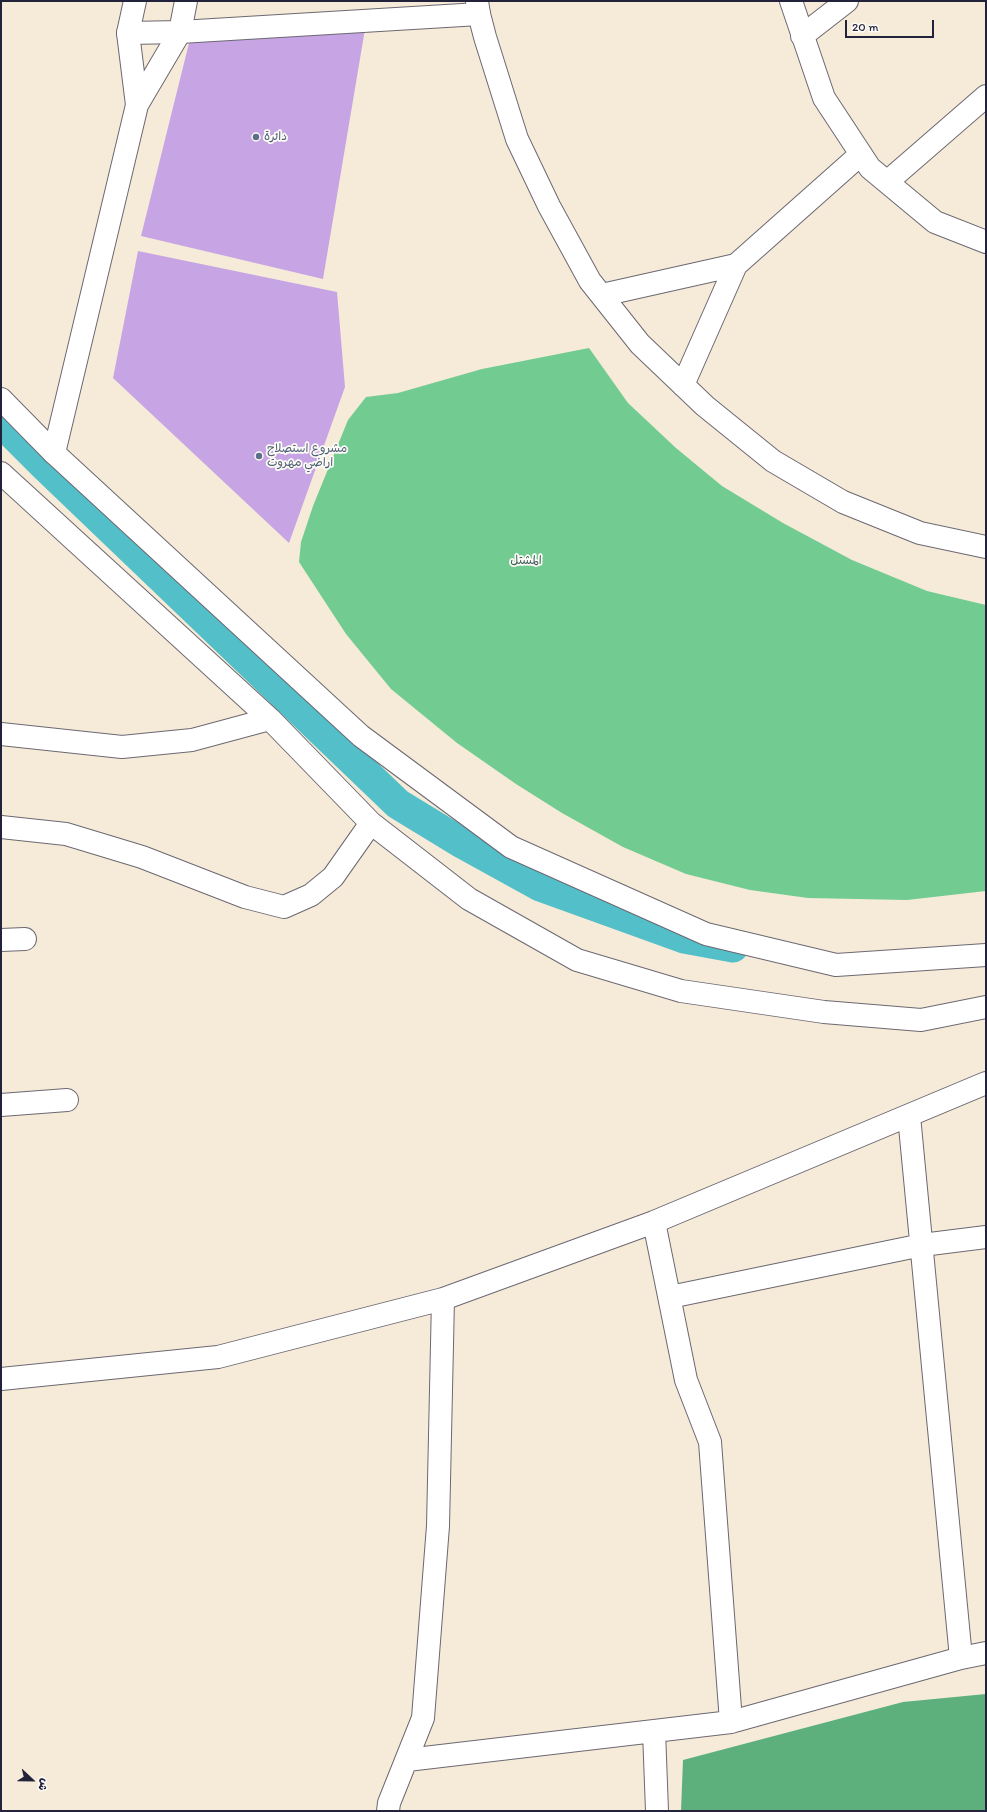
<!DOCTYPE html>
<html>
<head>
<meta charset="utf-8">
<style>
	body { margin:0 }
	#map { position:relative; width:987px; height:1812px; overflow:hidden; background:#f6ebd8; font-family:Itim,"Playpen Sans Arabic",sans-serif }
	canvas { display:block }
	.frame { position:absolute; inset:0; border:2px solid #22223b; pointer-events:none }
	.north { position:absolute; left:12px; top:1760px; width:40px; height:40px; -webkit-text-stroke:3px #fdfcf7; paint-order:stroke; rotate:112deg; font-size:11px; font-weight:700; line-height:16px; text-align:center; color:#22223b }
	.north::after { content:''; display:block; margin:auto; width:14px; height:18px; background:#22223b; clip-path:polygon(50% 0,100% 100%,50% 72%,0 100%) }
	.scale { position:absolute; left:845px; top:20px; width:89px; height:18px; box-sizing:border-box; border:2px solid #22223b; border-top:0; padding-left:5px; font-size:12px; line-height:14px; white-space:nowrap; color:#22223b; -webkit-text-stroke:3px #fdfcf7; paint-order:stroke }
</style>
</head>
<body>
<div id="map">
<canvas width="987" height="1812"></canvas>
<div class="frame"></div>
<div class="north">ش</div>
<div class="scale">20 m</div>
</div>
<script>
const ctx = document.querySelector('canvas').getContext('2d');
ctx.lineJoin = 'round';
function paint(path, color) { ctx.fillStyle = color; ctx.fill(path, 'evenodd'); }
const toPath = rows => new Path2D(rows.map(r => 'M' + r).join(''));
function trace(path, color, width, dash) { ctx.strokeStyle = color; ctx.lineWidth = width; ctx.lineCap = dash ? 'butt' : 'round'; ctx.setLineDash(dash || []); ctx.stroke(path); }
function drawText(font, color, halo, rows, align = 'center') {
  ctx.font = font + ' Itim,"Playpen Sans Arabic",sans-serif'; ctx.lineWidth = 3.5; ctx.setLineDash([]); ctx.textBaseline = 'middle'; ctx.strokeStyle = halo; ctx.fillStyle = color; for (const [text, x, y, turn = 0] of rows) {
    ctx.save(); ctx.translate(x, y); ctx.rotate((+turn || 0) * Math.PI / 180); ctx.textAlign = isNaN(turn) ? turn : align; if (halo) ctx.strokeText(text, 0, 0); ctx.fillText(text, 0, 0); ctx.restore();
  }
}
const green = toPath([
	[589,348,628,403,676,448,722,486,783,523,852,560,927,591,986,605,986,891,907,900,808,898,750,890,686,874,623,847,562,813,516,784,457,743,391,689,346,634,299,562,301,542,313,506,348,420,366,397,398,393,482,369]
]);
const forest = toPath([
	[986,1694,986,1811,681,1811,683,1760,903,1702]
]);
const canal = toPath([
	[1,422,44,465,398,804,462,843,540,886,684,938,733,947]
]);
const building = toPath([
	[365,29,323,279,141,236,190,39],
	[138,251,337,292,345,387,289,543,113,378]
]);
const minor = toPath([
	[791,1,824,98,870,168,935,222,986,242],
	[128,33,180,32,479,14],
	[802,36,847,1],
	[887,182,986,96],
	[602,295,736,265],
	[683,385,736,265,861,154],
	[1,399,54,453,361,736,511,847,706,934,836,965,986,955],
	[1,473,270,719,371,823,469,899,577,960,681,991,824,1012,921,1020,986,1007],
	[1,734,122,747,192,740,270,719],
	[1,827,66,834,142,857,245,897,284,907,311,895,333,877,371,823],
	[1,940,25,939],
	[1,1105,67,1100],
	[909,1116,961,1658],
	[654,1222,686,1380,710,1442,731,1722],
	[670,1297,922,1245,986,1237],
	[1,1379,218,1357,443,1299,654,1222,986,1083],
	[654,1731,657,1811],
	[407,1760,731,1722,961,1658,986,1653],
	[388,1811,389,1803,423,1718,438,1526,443,1299]
]);
const tertiary = toPath([
	[135,1,128,33,137,105],
	[477,1,479,14,485,37,517,139,549,206,590,281,640,344,705,406,773,461,843,502,920,533,986,547],
	[54,453,137,105,180,32,186,1]
]);
const markers = [
	[256,137,4,"#5c6f8a"],
	[259,456,4,"#5c6f8a"]
];
const serviceNames = [
	["دائرة",264,137],
	["مشروع استصلاح",267,449],
	["اراضي مهروت",267,463]
];
const parkNames = [
	["المشتل",526,561]
];
paint(green, '#72cb91');
paint(forest, '#5daf7b');
trace(canal, '#52bfc9', 31);
paint(building, '#c7a5e4');
trace(minor, '#6c6872', 24);
trace(tertiary, '#6c6872', 24);
trace(minor, '#fff', 22);
trace(tertiary, '#fff', 22);
for (const [x, y, r, color] of markers) { const dot = new Path2D(); dot.arc(x, y, r, 0, 2 * Math.PI); ctx.fillStyle = color; ctx.fill(dot); trace(dot, '#fdfcf7', 1.5); }
drawText('12px', '#4e5e75', '#fdfcf7', serviceNames, 'left');
drawText('12px', '#3e5d59', '#fdfcf7', parkNames);
</script>
</body>
</html>
